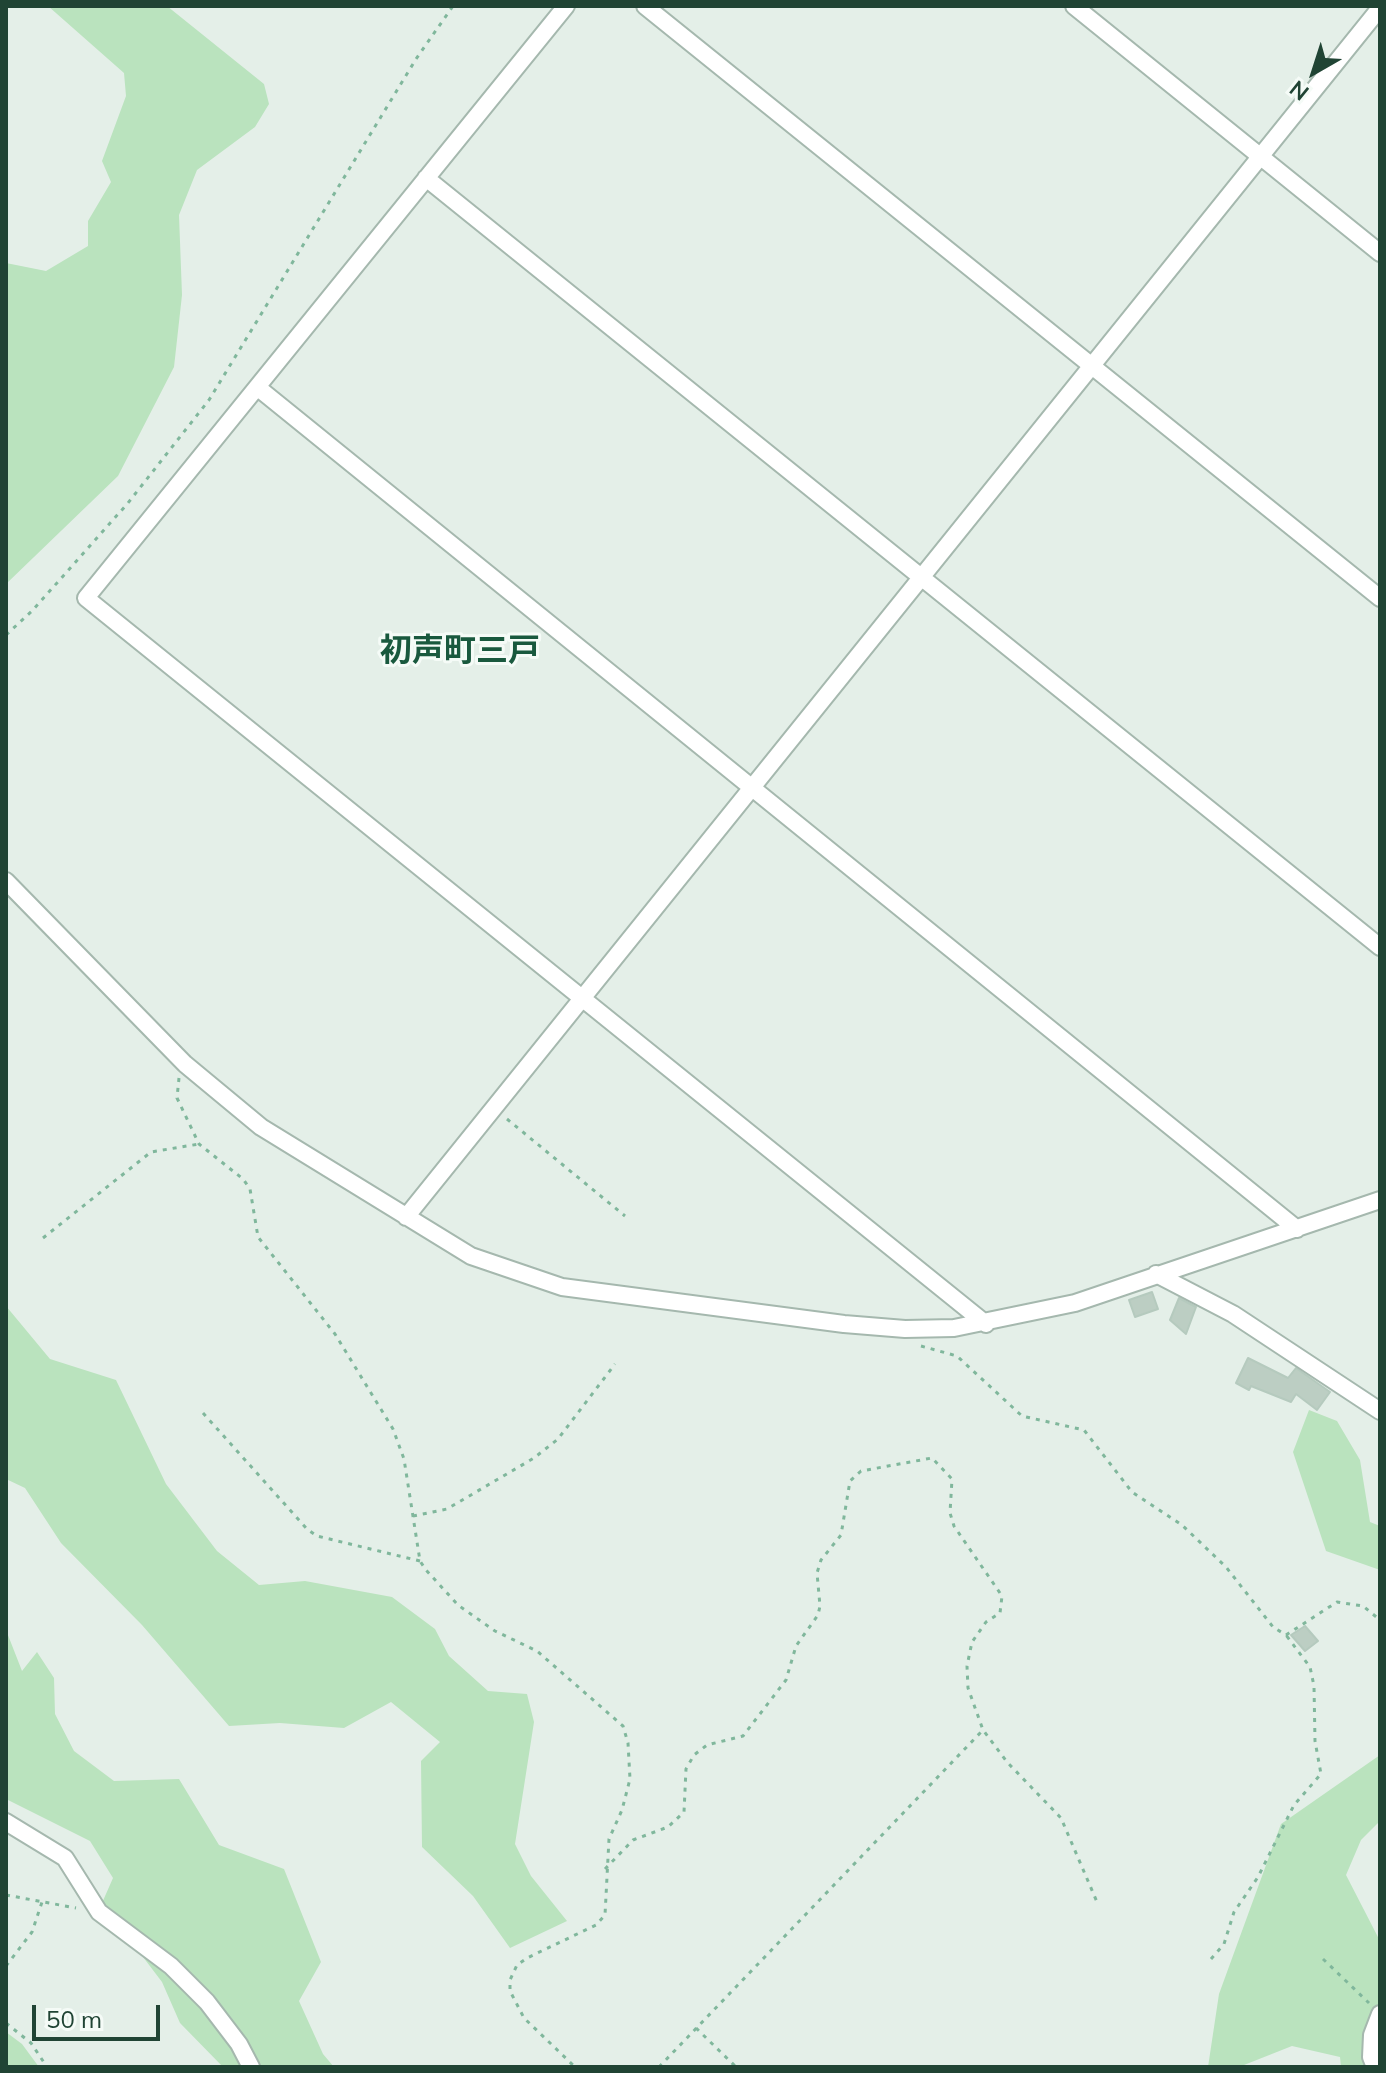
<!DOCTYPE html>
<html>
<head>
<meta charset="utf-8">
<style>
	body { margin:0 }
	#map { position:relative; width:1386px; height:2073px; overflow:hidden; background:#e4efe8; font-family:Mulish,sans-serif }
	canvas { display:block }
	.frame { position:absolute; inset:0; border:8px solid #204434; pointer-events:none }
	.north { position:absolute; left:1274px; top:32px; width:80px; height:80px; -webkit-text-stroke:6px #f5fbf7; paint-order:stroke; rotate:219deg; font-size:22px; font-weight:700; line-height:32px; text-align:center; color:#204434 }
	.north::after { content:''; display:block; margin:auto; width:28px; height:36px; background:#204434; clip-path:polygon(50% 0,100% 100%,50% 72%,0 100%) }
	.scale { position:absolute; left:32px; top:2005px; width:128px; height:36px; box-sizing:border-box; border:4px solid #204434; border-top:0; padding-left:10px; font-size:24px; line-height:28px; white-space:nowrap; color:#204434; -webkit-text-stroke:6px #f5fbf7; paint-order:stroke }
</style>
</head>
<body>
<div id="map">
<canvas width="1386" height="2073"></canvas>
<div class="frame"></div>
<div class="north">N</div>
<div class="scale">50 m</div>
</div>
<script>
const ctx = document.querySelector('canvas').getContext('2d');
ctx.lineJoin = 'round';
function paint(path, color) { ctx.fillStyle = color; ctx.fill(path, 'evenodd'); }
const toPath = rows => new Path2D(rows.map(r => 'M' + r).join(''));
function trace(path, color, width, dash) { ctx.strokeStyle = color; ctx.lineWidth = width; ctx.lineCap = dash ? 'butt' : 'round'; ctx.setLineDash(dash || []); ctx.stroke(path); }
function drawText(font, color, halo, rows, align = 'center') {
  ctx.font = font + ' Mulish,"Noto Sans JP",sans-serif'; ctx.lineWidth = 6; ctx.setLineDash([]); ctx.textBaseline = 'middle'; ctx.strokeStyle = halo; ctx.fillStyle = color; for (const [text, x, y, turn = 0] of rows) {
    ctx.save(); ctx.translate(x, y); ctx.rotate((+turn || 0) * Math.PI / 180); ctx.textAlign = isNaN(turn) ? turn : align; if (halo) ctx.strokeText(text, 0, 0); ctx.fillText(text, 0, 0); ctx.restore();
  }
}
const green = toPath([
	[48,6,167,6,264,84,269,104,255,127,197,170,179,215,182,295,174,367,118,476,6,584,6,263,46,271,88,246,88,221,111,182,102,161,126,96,124,73],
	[6,1306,50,1359,116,1380,166,1484,217,1551,259,1585,305,1581,392,1597,435,1629,449,1656,488,1691,527,1694,534,1722,515,1844,531,1876,567,1921,510,1948,473,1896,422,1847,421,1761,440,1742,391,1702,344,1728,280,1723,229,1726,142,1625,61,1543,25,1488,6,1479],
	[1309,1410,1337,1421,1360,1460,1370,1522,1380,1526,1380,1570,1326,1551,1293,1452],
	[6,1630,22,1671,37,1652,54,1678,55,1714,74,1751,114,1781,179,1779,219,1845,284,1869,321,1962,299,2001,323,2054,334,2067,223,2067,180,2023,162,1982,102,1903,113,1878,90,1841,6,1799],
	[1380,1755,1380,1821,1361,1840,1346,1875,1380,1941,1380,2067,1341,2067,1340,2057,1292,2046,1239,2067,1208,2067,1219,1994,1281,1824],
	[6,2032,22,2044,39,2067,6,2067]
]);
const building = toPath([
	[1152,1292,1158,1309,1135,1317,1129,1300,1152,1292],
	[1179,1298,1196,1307,1186,1334,1170,1320,1179,1298],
	[1248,1358,1288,1378,1296,1368,1330,1392,1317,1410,1296,1394,1291,1402,1251,1386,1249,1390,1236,1383,1248,1358],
	[1305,1626,1318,1641,1305,1651,1291,1635,1305,1626]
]);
const path = toPath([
	[6,635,32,611,128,503,209,400,416,59,453,6],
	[179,1078,177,1098,199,1144,243,1179,250,1189,258,1237,335,1334,393,1429,404,1459,420,1561,426,1570,458,1605,495,1631,537,1651,623,1726,628,1743,630,1779,622,1810,609,1839,605,1915,596,1925,527,1958,517,1965,510,1980,510,1991,524,2018,575,2067],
	[507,1119,625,1216],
	[43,1238,151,1152,199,1144],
	[921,1346,957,1356,1022,1416,1084,1430,1132,1492,1182,1525,1226,1567,1273,1627,1286,1635,1337,1602,1363,1606,1380,1620],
	[203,1413,307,1529,317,1536,420,1561],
	[413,1516,447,1509,534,1458,558,1439,615,1364],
	[605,1869,633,1840,668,1827,684,1812,686,1769,694,1755,707,1745,743,1736,786,1680,796,1646,818,1615,820,1606,817,1573,821,1560,841,1535,850,1481,861,1471,932,1458,952,1479,950,1513,954,1526,1002,1596,1000,1613,986,1622,972,1642,967,1666,968,1688,983,1730,1007,1762,1061,1818,1097,1902],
	[6,1895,76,1908],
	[1211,1959,1224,1944,1234,1912,1258,1877,1294,1805,1321,1774,1315,1741,1314,1686,1310,1667,1286,1635],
	[1323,1959,1369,2003],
	[6,1966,32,1932,42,1902],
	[6,2023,31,2043,47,2067],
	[696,2028,736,2067],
	[659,2067,983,1730]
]);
const minor = toPath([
	[566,6,86,598,986,1324],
	[645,6,1380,598],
	[1074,6,1380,253],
	[426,178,1380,947],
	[257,387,1297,1229],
	[6,881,185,1064,261,1127,471,1256,562,1287,844,1324,905,1329,954,1328,1075,1303,1380,1200],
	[406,1217,1380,8],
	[1156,1274,1233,1314,1380,1411],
	[6,1822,65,1858,99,1912,171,1966,207,2002,239,2044,251,2067],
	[1375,2067,1371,2057,1372,2035,1380,2014]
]);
const quarterNames = [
	["初声町三戸",460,651]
];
paint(green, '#bae3be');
paint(building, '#bccec3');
trace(building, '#b5cabe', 2);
trace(minor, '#a5b8ae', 20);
trace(path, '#80b79c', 3, [4, 6]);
trace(minor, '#fff', 16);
drawText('bold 32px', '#19593e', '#f5fbf7', quarterNames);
</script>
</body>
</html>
